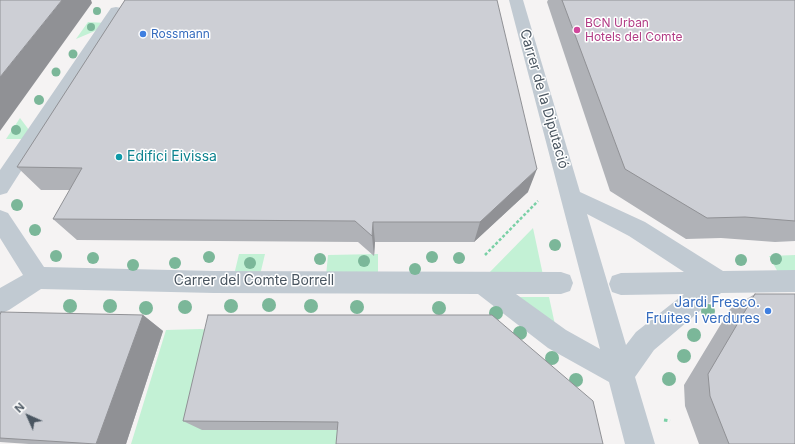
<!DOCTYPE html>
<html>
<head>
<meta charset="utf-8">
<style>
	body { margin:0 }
	#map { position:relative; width:795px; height:444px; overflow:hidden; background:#f5f3f3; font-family:Inter,sans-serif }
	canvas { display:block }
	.north { position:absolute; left:8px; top:396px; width:40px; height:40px; -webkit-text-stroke:3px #fff; paint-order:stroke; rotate:315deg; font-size:11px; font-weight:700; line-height:16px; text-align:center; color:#4a5661 }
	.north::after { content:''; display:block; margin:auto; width:14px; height:18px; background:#4a5661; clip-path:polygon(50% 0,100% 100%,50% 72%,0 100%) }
</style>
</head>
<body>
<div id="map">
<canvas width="795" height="444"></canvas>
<div class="north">N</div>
</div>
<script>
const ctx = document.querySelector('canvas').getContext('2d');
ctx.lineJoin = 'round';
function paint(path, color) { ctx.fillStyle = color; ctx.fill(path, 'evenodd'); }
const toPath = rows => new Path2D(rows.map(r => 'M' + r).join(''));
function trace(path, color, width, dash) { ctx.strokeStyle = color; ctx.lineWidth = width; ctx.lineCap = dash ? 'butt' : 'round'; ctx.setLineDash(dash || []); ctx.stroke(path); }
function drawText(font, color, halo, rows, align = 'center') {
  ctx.font = font + ' Inter,sans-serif'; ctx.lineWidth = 3; ctx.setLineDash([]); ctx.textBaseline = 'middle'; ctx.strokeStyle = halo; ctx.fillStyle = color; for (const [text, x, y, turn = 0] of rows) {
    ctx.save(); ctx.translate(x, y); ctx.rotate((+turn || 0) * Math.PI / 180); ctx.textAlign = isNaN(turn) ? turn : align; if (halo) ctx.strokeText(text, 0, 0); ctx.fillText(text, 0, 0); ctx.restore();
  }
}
const green = toPath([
	[88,22,106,23,102,28,76,39],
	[20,118,32,134,28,139,6,139],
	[533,228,543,275,487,275],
	[239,254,265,254,260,275,234,275],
	[378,254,378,275,326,276,328,255],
	[795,255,795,276,780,276,769,256],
	[512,297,549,297,557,334],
	[200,329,223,331,343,430,342,444,131,444,166,330]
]);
const pathFar1 = toPath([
	[485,255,538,201]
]);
const path = toPath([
	[664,420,670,421]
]);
const street = toPath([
	[509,0,523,0,580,192,645,222,723,271,795,270,795,292,721,293,654,350,635,377,655,444,625,444,609,382,548,348,478,294,214,293,41,289,9,310,0,314,0,288,23,275,0,238,0,210,8,213,44,267,214,271,561,272,570,275,573,283,570,291,561,294,516,294,566,330,600,349,509,0],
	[587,214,629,236,684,272,621,273,612,276,609,284,612,292,621,295,684,294,636,332,626,345,587,214],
	[116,7,121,8,123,11,7,193,0,195,0,170,111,8,116,7]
]);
const trees = [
	[97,11,4],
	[91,27,4],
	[73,54,4.5],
	[56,72,4.5],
	[39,100,5],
	[16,130,5],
	[17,205,6],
	[35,230,6],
	[555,245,6],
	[56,256,6],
	[209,257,6],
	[432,257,6],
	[93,258,6],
	[459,258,6],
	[320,259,6],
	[776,259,6],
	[741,260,6],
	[364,261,6],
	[175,263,6],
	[250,263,6],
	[133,265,6],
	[415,269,6],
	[269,305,7],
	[70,306,7],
	[110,306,7],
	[231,306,7],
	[311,306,7],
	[185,307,7],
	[357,307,7],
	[146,308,7],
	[439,308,7],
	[708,311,7],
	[496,313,7],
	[520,333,7],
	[694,335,7],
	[684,356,7],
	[552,358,7],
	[669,379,7],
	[576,380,7]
];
const wall = toPath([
	[125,0,528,192,474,242,375,242,374,256,358,242,77,240,53,219,70,190,41,190,17,167],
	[548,0,795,0,795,241,775,242,721,238,686,239,610,191,547,2],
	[755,294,795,444,699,444,685,406,684,385,730,309],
	[0,315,143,315,163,331,126,444,29,444,0,442],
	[492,315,337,430,202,430,183,421]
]);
const shadedWall = toPath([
	[62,0,91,0,92,3,0,131,0,77],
	[537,169,528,192,474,242,480,222],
	[373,222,375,242,374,256,372,236],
	[143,315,163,331,126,444,96,444]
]);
const building = toPath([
	[0,0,62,0,0,77,0,0],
	[125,0,497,0,537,169,480,222,373,222,372,236,355,221,53,219,82,168,17,167,125,0],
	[562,0,795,0,795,221,745,217,707,218,625,169,562,0],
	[755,294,795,294,795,444,729,444,710,396,708,374,755,294],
	[1,312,143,315,96,444,0,438,0,315,1,312],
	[208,315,492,315,593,401,603,444,336,444,338,422,183,421,208,315]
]);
const markers = [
	[577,30,4,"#d1479c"],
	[143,34,4,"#3f7fe0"],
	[119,157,4,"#0f9aa8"],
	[768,311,4,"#3f7fe0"]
];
const farHotelnames = [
	["BCN Urban",585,23],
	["Hotels del Comte",585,37]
];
const farShopnames = [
	["Rossmann",151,34]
];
const streetNames = [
	["Carrer de la Diputació",544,99,74],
	["Carrer del Comte Borrell",254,281]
];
const cultureNames = [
	["Edifici Eivissa",127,157]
];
const shopNames = [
	["Jardi Fresco.",760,303],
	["Fruites i verdures",760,319]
];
paint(green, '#c3f1d5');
trace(pathFar1, '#7ad0a6', 2.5, [3, 2]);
trace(path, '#7ad0a6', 3, [3.5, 2.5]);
paint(street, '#c1cad2');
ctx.fillStyle = '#7bb799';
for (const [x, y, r] of trees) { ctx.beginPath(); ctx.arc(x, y, r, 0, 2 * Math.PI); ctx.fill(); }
paint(wall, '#b0b2b7');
paint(shadedWall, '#909195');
paint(building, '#cdcfd5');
trace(building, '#909195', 1);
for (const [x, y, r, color] of markers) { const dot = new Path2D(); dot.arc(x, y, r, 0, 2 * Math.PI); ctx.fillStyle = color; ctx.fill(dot); trace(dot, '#fff', 1.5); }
drawText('12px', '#b23c85', '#fff', farHotelnames, 'left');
drawText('12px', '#366cbe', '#fff', farShopnames, 'left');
drawText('14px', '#4a5661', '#fff', streetNames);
drawText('14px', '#0d838f', '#fff', cultureNames, 'left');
drawText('14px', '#366cbe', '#fff', shopNames, 'right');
</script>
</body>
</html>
